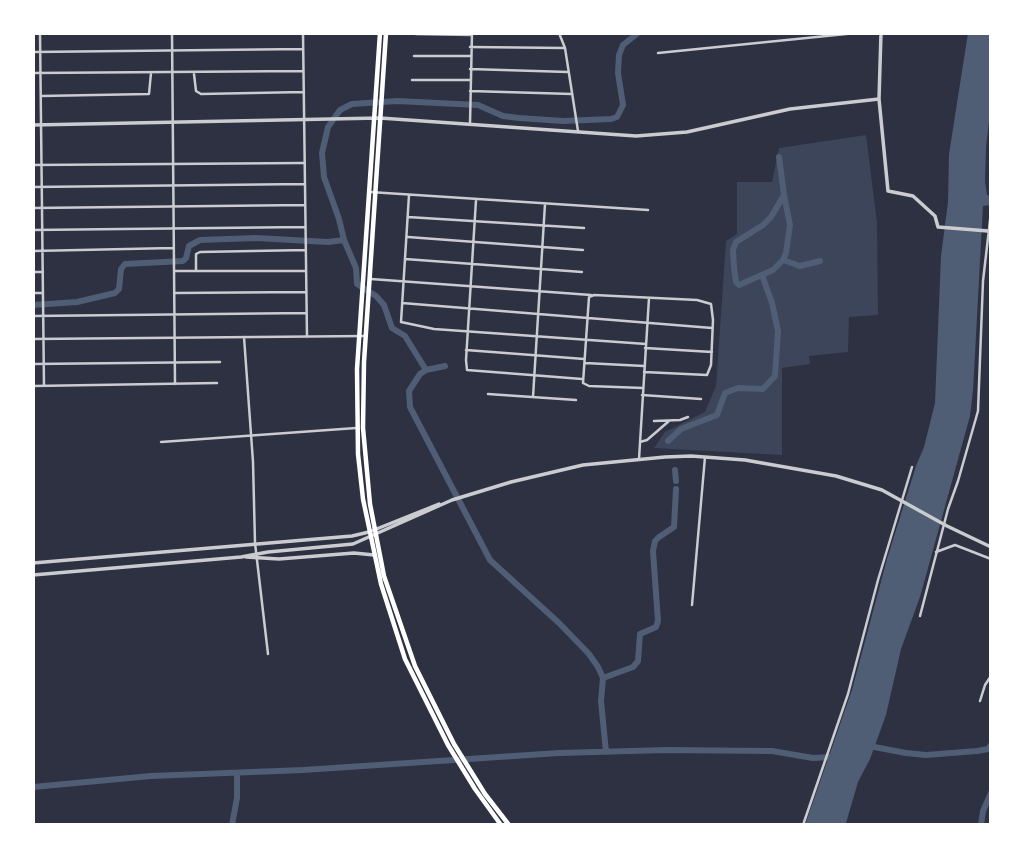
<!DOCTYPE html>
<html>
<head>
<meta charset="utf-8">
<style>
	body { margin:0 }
	#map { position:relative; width:1024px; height:858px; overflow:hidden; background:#2d3142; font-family:Lato,sans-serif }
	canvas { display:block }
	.frame { position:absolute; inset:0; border:35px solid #fff; pointer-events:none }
</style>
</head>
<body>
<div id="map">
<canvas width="1024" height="858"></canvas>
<div class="frame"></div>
</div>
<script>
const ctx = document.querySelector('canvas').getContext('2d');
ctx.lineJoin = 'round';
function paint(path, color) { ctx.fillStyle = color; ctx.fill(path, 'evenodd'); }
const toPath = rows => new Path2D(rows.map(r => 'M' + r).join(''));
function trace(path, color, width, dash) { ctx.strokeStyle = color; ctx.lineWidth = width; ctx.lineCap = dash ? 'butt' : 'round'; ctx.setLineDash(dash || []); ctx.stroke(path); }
const green = toPath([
	[866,135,877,223,878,315,849,317,848,352,809,356,810,364,782,368,782,455,654,448,665,432,705,412,716,386,726,241,737,234,737,182,772,182,779,148]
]);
const water = toPath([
	[968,33,991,33,991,103,986,147,985,182,987,195,991,196,991,205,983,206,973,391,970,416,920,597,901,649,886,715,870,759,858,782,846,823,845,825,805,825,852,690,887,559,916,466,924,447,935,403,941,256,948,202,949,154]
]);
const canal = toPath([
	[779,157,784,195,790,225,786,253,783,260,773,270,739,285,736,282,734,267,733,250,736,242,763,225,771,217,784,195],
	[783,260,800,266,820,261],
	[33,305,77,302,115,293,119,289,121,269,125,264,183,261,186,258,189,246,200,240,256,238,328,242,344,240],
	[445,366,426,370,420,374,409,391,410,407,490,560,559,623,589,654,598,667,603,678,601,701,606,752],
	[426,370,405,336,392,328,384,305,376,296,357,284,356,268,344,240,339,219,324,177,322,153,328,127,340,110,352,104,397,101,478,105,503,116,519,118,563,121,611,119,617,117,623,105,618,73,619,55,623,45,638,33],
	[668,441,681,429,717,415,725,393,738,388,763,389,775,376,778,331,772,303,762,275],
	[675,470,676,481],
	[603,678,633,667,638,661,640,634,656,627,658,621,653,551,655,541,659,537,674,527,676,489],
	[869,746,906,753,926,755,977,751,988,749,991,745],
	[33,787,151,776,303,770,559,753,666,750,772,751,813,758,831,757],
	[232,825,237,798,237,773],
	[981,825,983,811,991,793]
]);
const minor = toPath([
	[40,33,44,386],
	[172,33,175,384],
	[303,33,307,337],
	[559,33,565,48,578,131],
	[416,34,472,35],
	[470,47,565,48],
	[33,52,303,49],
	[658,53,856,33],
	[414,56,470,56],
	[470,69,568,72],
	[33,73,303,71],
	[194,74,196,91,201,94,304,92],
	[412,80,470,80],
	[470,91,572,94],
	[41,96,149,94,151,73],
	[470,124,472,33],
	[33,165,303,163],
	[33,187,305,184],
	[370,192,648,210],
	[409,195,401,322,434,329,646,344],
	[476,200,466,360,467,370,582,379],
	[33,208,305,205],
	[408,217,584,228],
	[33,230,305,227],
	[408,237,583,250],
	[33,251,173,248],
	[405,259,582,272],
	[196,270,196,254,200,252,306,250],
	[174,271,306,271],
	[33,272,43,272],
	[371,279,591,295],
	[33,293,43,293],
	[174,293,306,292],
	[402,303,712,328],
	[33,316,306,313],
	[244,337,253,462,255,543,268,654],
	[33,339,366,336],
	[645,348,712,352],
	[466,350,584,359],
	[585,363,644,366],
	[33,364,220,362],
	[33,386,217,383],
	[643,388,589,386,583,383,589,297,594,295,697,300,711,304,713,320,711,365,707,375,644,372],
	[488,394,576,400],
	[642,395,701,399],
	[533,397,545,204],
	[654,421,680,420,688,417],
	[161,442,356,428],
	[640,442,647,440,669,421],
	[639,459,649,298],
	[936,552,955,545,991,559],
	[692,605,705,457],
	[920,616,948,509,958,481,978,411,983,281,991,212],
	[980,701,985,685,991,676],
	[803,825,848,694,878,580,912,467]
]);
const tertiary = toPath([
	[881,33,879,99,888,191,913,196,935,216,938,227,988,231],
	[33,125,380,118,636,136,687,132,790,109,879,99],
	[246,557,279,559,354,553,374,555],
	[33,563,352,536,369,532,439,504],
	[33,575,241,557,268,552,353,544,452,500,511,482,583,465,665,457,691,456,745,460,836,476,882,490,947,526,991,547]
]);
const secondary = toPath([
	[380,33,357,369,358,454,363,499,381,584,405,659,448,745,475,789,501,825],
	[386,33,364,362,363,428,370,504,384,576,415,666,454,744,485,794,509,825]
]);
paint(green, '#3c4559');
paint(water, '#4f5d75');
trace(canal, '#4f5d75', 6);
trace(minor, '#caccd0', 2.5);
trace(tertiary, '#caccd0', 3.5);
trace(secondary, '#fff', 4.5);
</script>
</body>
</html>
